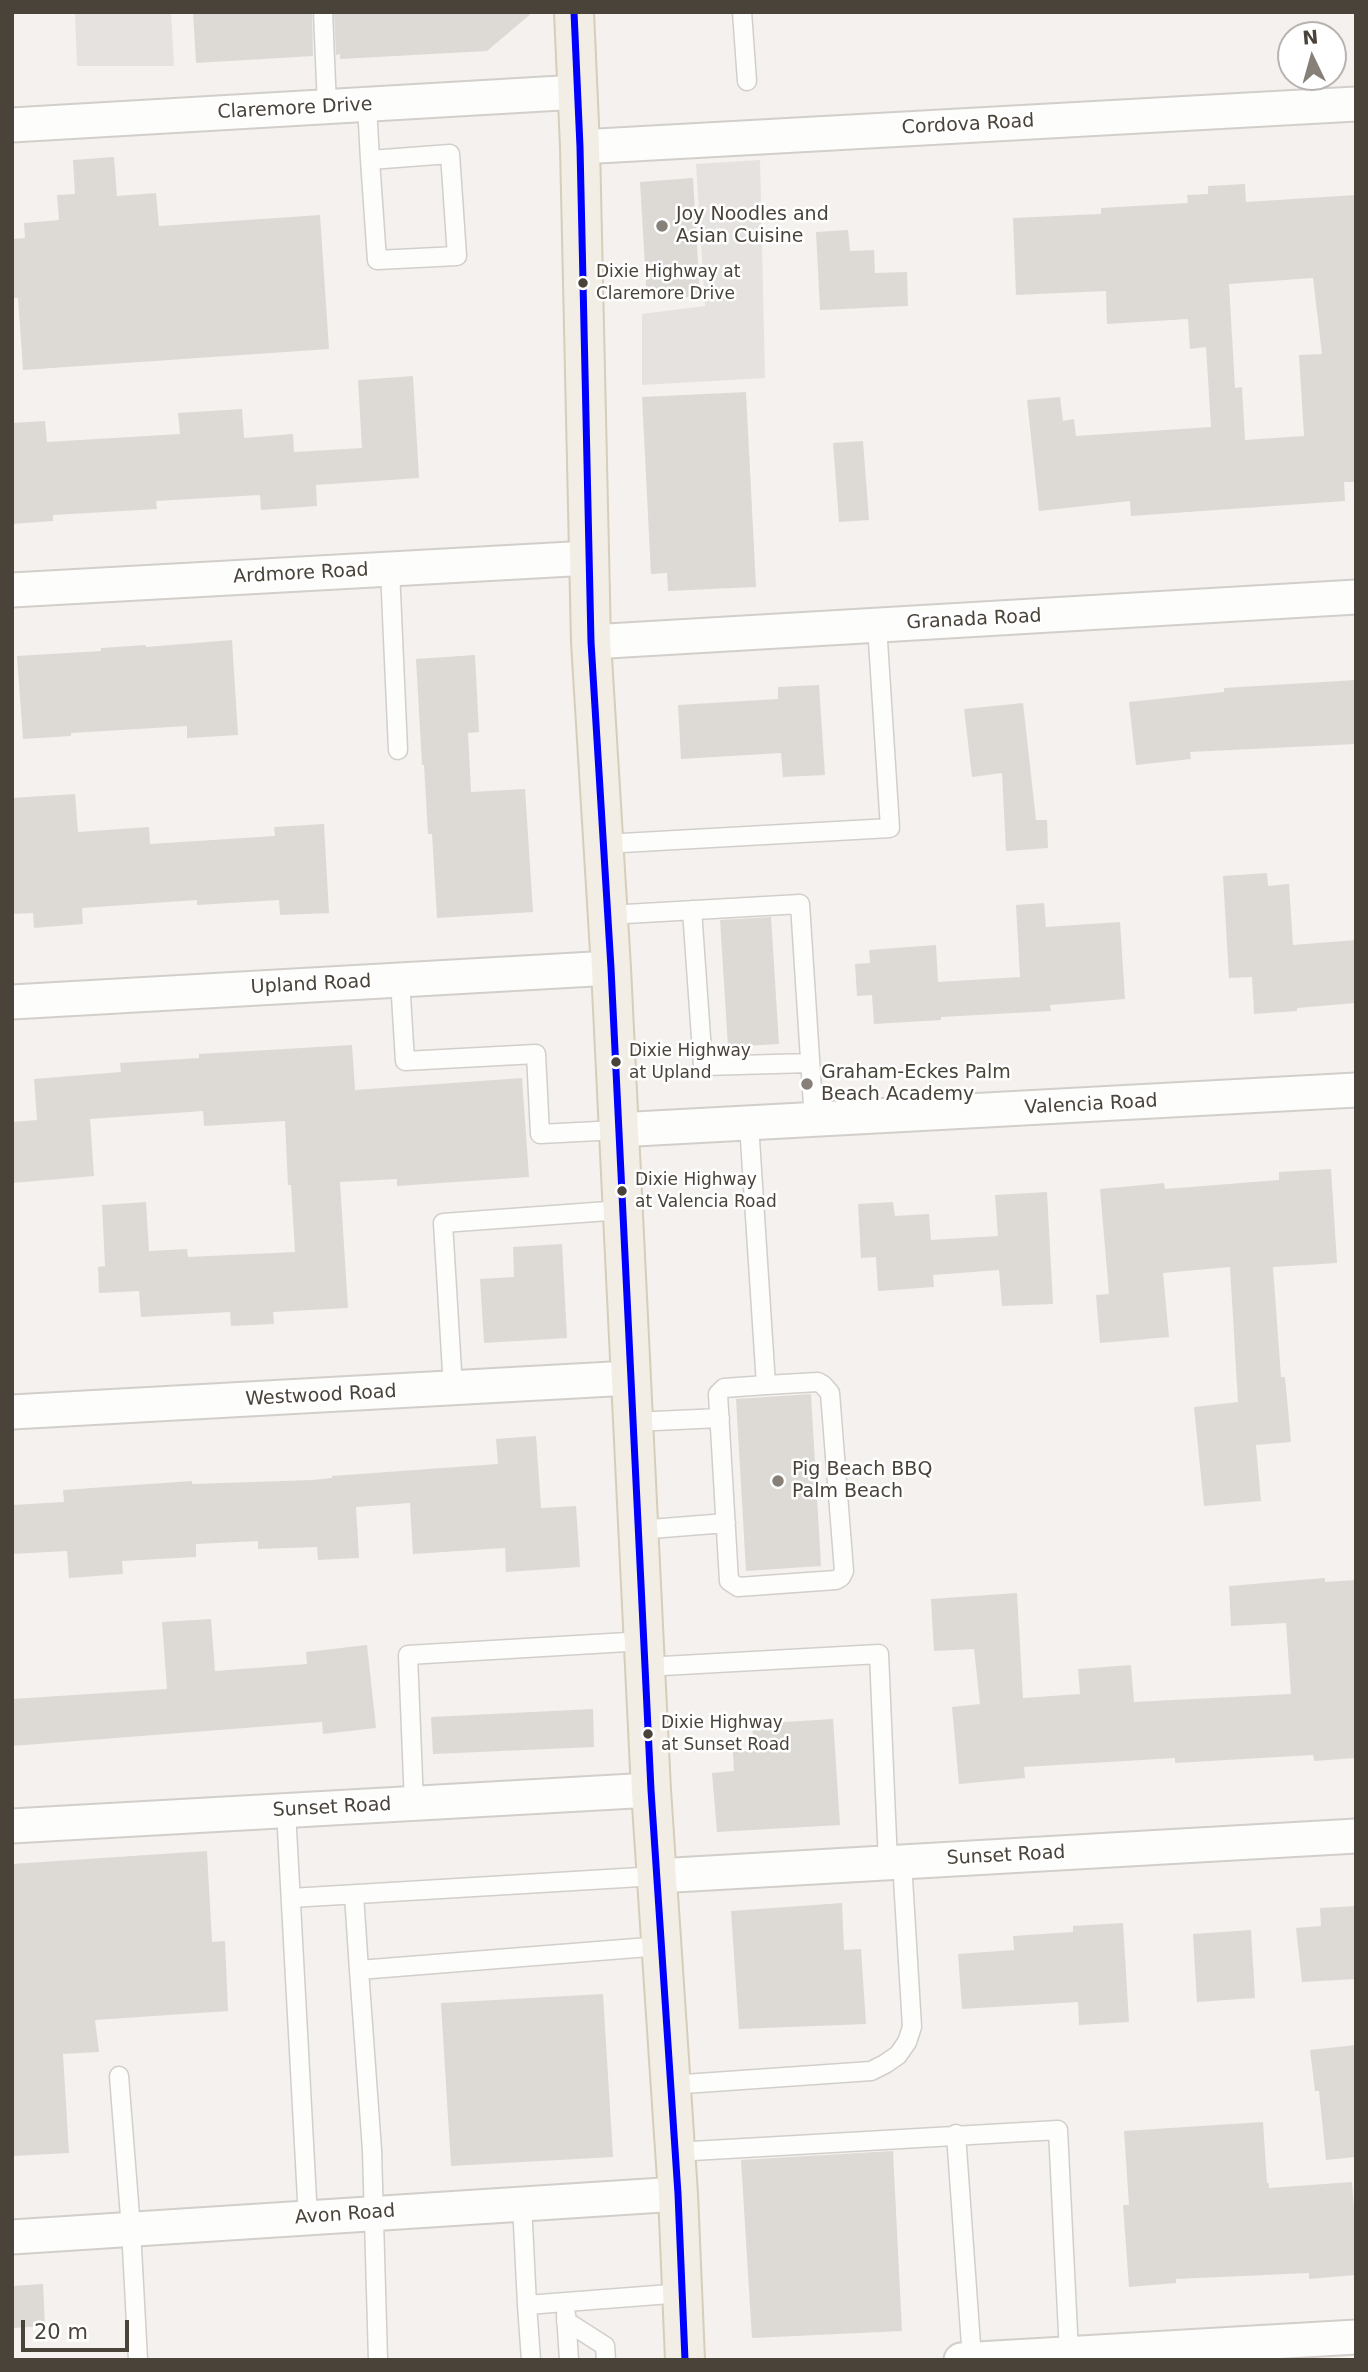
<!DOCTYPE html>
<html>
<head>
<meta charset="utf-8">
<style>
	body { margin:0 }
	#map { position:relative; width:1368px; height:2372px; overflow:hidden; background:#f4f1ee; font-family:"DejaVu Sans",sans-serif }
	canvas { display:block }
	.frame { position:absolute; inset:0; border:14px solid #4a4339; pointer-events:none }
	.north { position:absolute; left:1277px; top:21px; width:70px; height:70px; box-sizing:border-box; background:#fff; border:2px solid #b7b4b0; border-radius:50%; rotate:355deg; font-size:19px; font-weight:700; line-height:28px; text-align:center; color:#4a4339 }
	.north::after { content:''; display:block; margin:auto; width:24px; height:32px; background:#868078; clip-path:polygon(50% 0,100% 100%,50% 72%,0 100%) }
	.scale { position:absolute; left:21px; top:2320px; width:108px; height:32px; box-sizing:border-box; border:4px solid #4a4339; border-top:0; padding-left:9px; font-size:21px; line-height:24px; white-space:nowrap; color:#4a4339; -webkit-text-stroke:5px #fff; paint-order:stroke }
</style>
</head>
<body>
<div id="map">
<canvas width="1368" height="2372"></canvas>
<div class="frame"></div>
<div class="north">N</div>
<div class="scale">20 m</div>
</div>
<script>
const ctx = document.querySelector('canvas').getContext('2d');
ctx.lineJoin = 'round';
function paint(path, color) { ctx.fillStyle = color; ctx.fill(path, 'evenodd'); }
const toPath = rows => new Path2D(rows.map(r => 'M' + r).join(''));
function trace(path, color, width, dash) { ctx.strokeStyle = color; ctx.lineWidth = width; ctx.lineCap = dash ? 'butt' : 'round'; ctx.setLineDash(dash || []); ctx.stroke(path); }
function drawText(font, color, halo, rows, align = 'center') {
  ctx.font = font + ' "DejaVu Sans",sans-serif'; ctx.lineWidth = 5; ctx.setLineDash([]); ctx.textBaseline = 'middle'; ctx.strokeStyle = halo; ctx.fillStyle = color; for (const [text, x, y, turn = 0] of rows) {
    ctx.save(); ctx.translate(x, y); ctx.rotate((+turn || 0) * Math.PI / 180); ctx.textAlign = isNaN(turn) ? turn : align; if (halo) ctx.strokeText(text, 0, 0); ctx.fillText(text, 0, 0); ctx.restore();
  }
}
const parking = toPath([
	[75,12,171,12,174,66,77,66],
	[760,160,765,378,642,385,642,314,705,306,696,164]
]);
const building = toPath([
	[193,12,312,12,313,56,196,63],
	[334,12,533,12,487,51,340,59,340,54,336,55],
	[114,157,117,196,156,193,159,226,320,215,329,349,23,370,18,298,12,298,12,239,25,238,24,223,59,220,57,195,75,194,73,160],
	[693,178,700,296,647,300,640,182],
	[1245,184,1246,202,1356,195,1356,482,1344,482,1345,501,1131,516,1130,501,1039,511,1027,400,1060,397,1063,421,1074,419,1076,436,1211,427,1206,347,1190,349,1188,319,1107,324,1106,291,1016,295,1013,218,1101,214,1101,208,1188,203,1187,195,1208,194,1208,186],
	[1313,278,1322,354,1299,355,1304,436,1245,440,1242,387,1235,388,1229,284],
	[848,230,850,251,874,250,875,273,907,272,908,306,820,310,816,232],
	[413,376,419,478,316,485,317,506,261,510,260,495,156,501,157,509,53,515,53,521,12,524,12,423,45,421,47,442,180,434,178,413,242,409,244,438,293,434,294,452,362,448,358,380],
	[746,392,756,587,668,591,667,573,651,574,642,397],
	[863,441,869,520,839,522,833,443],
	[232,640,238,735,187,738,187,726,71,733,71,736,23,739,17,656,101,651,101,648,146,645,146,647],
	[475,655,479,732,468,733,471,792,525,789,533,912,437,918,432,834,428,834,424,765,422,765,416,659],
	[1356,680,1356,744,1190,752,1191,759,1136,765,1129,702,1224,692,1224,688],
	[819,685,825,775,783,777,781,753,681,759,678,705,778,699,778,687],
	[1023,703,1036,820,1047,820,1048,848,1006,851,1002,773,972,777,964,709],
	[75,794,78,832,149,827,150,844,275,836,274,827,324,824,329,913,280,915,279,900,197,905,197,900,82,908,83,924,34,928,33,913,12,914,12,798],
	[1267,873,1268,886,1289,884,1293,945,1356,940,1356,1003,1297,1008,1297,1011,1254,1014,1252,977,1229,978,1223,876],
	[1044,903,1046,927,1120,922,1125,999,1050,1005,1051,1011,941,1017,941,1020,874,1024,872,995,857,996,855,964,870,963,869,950,936,945,938,982,1020,977,1016,905],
	[771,917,779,1044,728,1047,720,920],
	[352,1045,355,1090,522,1078,529,1177,397,1186,397,1179,340,1182,348,1308,273,1312,274,1324,231,1326,230,1312,141,1317,139,1291,99,1293,98,1267,105,1266,102,1205,146,1202,149,1251,187,1249,188,1257,295,1252,291,1185,288,1185,285,1121,204,1126,203,1111,90,1119,94,1176,12,1183,12,1122,37,1120,34,1079,121,1072,120,1063,199,1058,199,1054],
	[1331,1169,1337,1263,1273,1267,1281,1377,1285,1377,1291,1442,1256,1445,1261,1501,1204,1506,1194,1407,1238,1402,1230,1267,1163,1273,1169,1337,1100,1343,1096,1295,1109,1294,1100,1189,1164,1183,1165,1189,1279,1180,1279,1172],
	[1047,1192,1053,1304,1002,1306,999,1270,933,1275,934,1287,878,1291,876,1257,861,1258,858,1204,893,1202,895,1216,929,1214,931,1240,998,1236,995,1195],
	[562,1244,567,1338,484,1343,480,1279,514,1277,513,1247],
	[811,1394,821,1566,746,1571,736,1399],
	[536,1436,541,1508,576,1506,580,1567,506,1572,505,1548,413,1554,410,1503,356,1507,359,1558,318,1560,317,1547,258,1549,258,1541,196,1544,196,1557,122,1561,123,1574,69,1578,67,1551,12,1554,12,1505,64,1502,63,1490,192,1481,192,1484,313,1480,332,1478,332,1476,498,1464,496,1439],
	[1325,1578,1325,1582,1356,1580,1356,1758,1314,1761,1313,1755,1175,1763,1175,1758,1024,1767,1025,1778,959,1784,952,1707,980,1704,974,1649,934,1651,931,1599,1017,1593,1023,1698,1080,1694,1078,1669,1131,1665,1134,1702,1291,1694,1286,1623,1231,1626,1229,1586],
	[211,1619,215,1671,307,1664,306,1652,367,1645,376,1728,323,1734,322,1722,12,1746,12,1699,167,1689,162,1622],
	[593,1709,594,1747,433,1754,431,1717],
	[833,1719,840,1825,717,1832,712,1773,734,1771,733,1752,754,1751,752,1724],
	[207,1851,212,1942,225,1941,228,2011,95,2020,99,2052,63,2054,69,2153,12,2156,12,1864],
	[842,1903,844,1950,861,1949,866,2024,739,2029,731,1911],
	[1356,1906,1356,1979,1302,1982,1296,1928,1321,1926,1320,1908],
	[1123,1923,1129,2022,1079,2025,1078,2002,962,2009,958,1954,1014,1950,1013,1936,1073,1932,1073,1926],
	[1251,1930,1255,1998,1197,2002,1193,1934],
	[603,1994,613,2157,451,2166,441,2003],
	[1356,2045,1356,2157,1326,2160,1319,2091,1315,2091,1310,2050],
	[1263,2122,1267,2183,1269,2183,1269,2188,1352,2182,1356,2235,1356,2275,1309,2279,1309,2273,1176,2279,1176,2283,1129,2287,1123,2205,1129,2205,1124,2131],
	[893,2151,902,2331,752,2338,741,2160],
	[43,2284,45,2326,12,2328,12,2286]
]);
const lane = toPath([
	[323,12,327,107],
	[742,12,747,81],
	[367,105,370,160,377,260,457,256,450,154,370,160],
	[390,570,398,750],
	[604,844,890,828,877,625],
	[692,910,703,1066,810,1063],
	[608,915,800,904,814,1121],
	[400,980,405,1061,536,1054,540,1134,617,1130],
	[749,1124,766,1385,724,1388,718,1394,729,1581,738,1587,836,1580,841,1577,844,1571,830,1393,823,1385,818,1382,766,1385],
	[453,1388,443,1223,622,1210],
	[633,1422,720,1418],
	[638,1530,726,1523],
	[645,1667,879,1654,888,1863],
	[414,1804,408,1655,644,1641],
	[286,1811,308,2218],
	[354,1895,359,1970],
	[291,1898,657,1876],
	[119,2076,131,2229,138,2360],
	[670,2085,871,2071,885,2064,898,2055,907,2042,912,2027,902,1862],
	[956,2134,972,2359],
	[675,2152,1058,2130,1069,2353],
	[522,2204,527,2305,683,2293],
	[527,2305,531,2360],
	[566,2314,569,2360],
	[566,2321,605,2346,606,2360],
	[378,2360,372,2150,359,1970,661,1946]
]);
const street = toPath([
	[12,125,578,92],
	[580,147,1356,104],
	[12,590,589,558],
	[591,642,1356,597],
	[12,1002,611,968],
	[617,1130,1356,1090],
	[12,1412,630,1378],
	[12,1826,651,1790],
	[657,1876,1356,1836],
	[12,2237,678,2194],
	[961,2360,1356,2337]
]);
const primary = toPath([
	[574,12,580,147,591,642,611,968,651,1790,678,2194,685,2360]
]);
const bus1 = toPath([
	[574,12,580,147,591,642,611,968,651,1790,678,2194,685,2360]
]);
const markers = [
	[662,226,7,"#868078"],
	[583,283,6,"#4a4339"],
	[616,1062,6,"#4a4339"],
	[807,1084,7,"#868078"],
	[622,1191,6,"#4a4339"],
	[778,1481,7,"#868078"],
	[648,1734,6,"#4a4339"]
];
const busNames = [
	["Dixie Highway at",596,273],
	["Claremore Drive",596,295],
	["Dixie Highway",629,1052],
	["at Upland",629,1074],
	["Dixie Highway",635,1181],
	["at Valencia Road",635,1203],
	["Dixie Highway",661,1724],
	["at Sunset Road",661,1746]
];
const streetNames = [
	["Claremore Drive",295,109,-3],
	["Cordova Road",968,125,-3],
	["Ardmore Road",301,574,-3],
	["Granada Road",974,620,-3],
	["Upland Road",311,985,-3],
	["Valencia Road",1091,1105,-3],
	["Westwood Road",321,1396,-3],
	["Sunset Road",332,1808,-3],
	["Sunset Road",1006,1856,-3],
	["Avon Road",345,2215,-4]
];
const poiNames = [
	["Joy Noodles and",676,215],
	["Asian Cuisine",676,237],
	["Graham-Eckes Palm",821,1073],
	["Beach Academy",821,1095],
	["Pig Beach BBQ",792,1470],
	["Palm Beach",792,1492]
];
paint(parking, '#e6e2df');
paint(building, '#dddad6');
trace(lane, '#d2cfcb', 21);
trace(street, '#d2cfcb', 37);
trace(primary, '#d6cdbb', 42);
trace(lane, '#fdfdfc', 18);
trace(street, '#fdfdfc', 33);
trace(primary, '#f2eee6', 38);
trace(bus1, '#00f', 7);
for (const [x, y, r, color] of markers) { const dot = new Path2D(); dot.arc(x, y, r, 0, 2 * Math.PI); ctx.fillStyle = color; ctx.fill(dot); trace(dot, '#fff', 2.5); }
drawText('17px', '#4a4339', '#fff', busNames, 'left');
drawText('19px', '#4a4339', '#fff', streetNames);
drawText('19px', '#4a4339', '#fff', poiNames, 'left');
</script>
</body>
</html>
